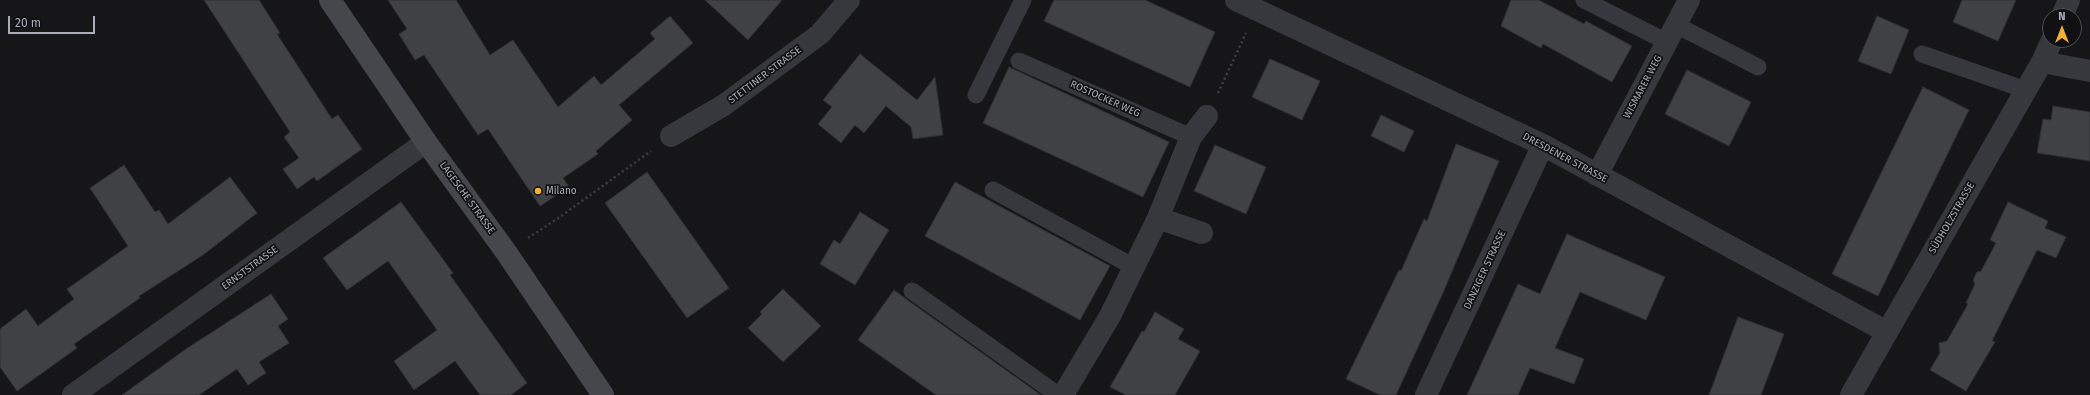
<!DOCTYPE html>
<html>
<head>
<meta charset="utf-8">
<style>
	body { margin:0 }
	#map { position:relative; width:2090px; height:395px; overflow:hidden; background:#161618; font-family:"Fira Sans",sans-serif }
	canvas { display:block }
	.north { position:absolute; left:2042px; top:8px; width:40px; height:40px; box-sizing:border-box; background:#111113; border:1px solid #4d4f55; border-radius:50%; rotate:0deg; font-size:11px; font-weight:700; line-height:16px; text-align:center; color:#a8adb8 }
	.north::after { content:''; display:block; margin:auto; width:14px; height:18px; background:#f2b134; clip-path:polygon(50% 0,100% 100%,50% 72%,0 100%) }
	.scale { position:absolute; left:8px; top:16px; width:87px; height:18px; box-sizing:border-box; border:2px solid #a8adb8; border-top:0; padding-left:5px; font-size:12px; line-height:14px; white-space:nowrap; color:#a8adb8; -webkit-text-stroke:3px #111113; paint-order:stroke }
</style>
</head>
<body>
<div id="map">
<canvas width="2090" height="395"></canvas>
<div class="north">N</div>
<div class="scale">20 m</div>
</div>
<script>
const ctx = document.querySelector('canvas').getContext('2d');
ctx.lineJoin = 'round';
function paint(path, color) { ctx.fillStyle = color; ctx.fill(path, 'evenodd'); }
const toPath = rows => new Path2D(rows.map(r => 'M' + r).join(''));
function trace(path, color, width, dash) { ctx.strokeStyle = color; ctx.lineWidth = width; ctx.lineCap = dash ? 'butt' : 'round'; ctx.setLineDash(dash || []); ctx.stroke(path); }
function drawText(font, color, halo, rows, align = 'center') {
  ctx.font = font + ' "Fira Sans",sans-serif'; ctx.lineWidth = 3.5; ctx.setLineDash([]); ctx.textBaseline = 'middle'; ctx.strokeStyle = halo; ctx.fillStyle = color; for (const [text, x, y, turn = 0] of rows) {
    ctx.save(); ctx.translate(x, y); ctx.rotate((+turn || 0) * Math.PI / 180); ctx.textAlign = isNaN(turn) ? turn : align; if (halo) ctx.strokeText(text, 0, 0); ctx.fillText(text, 0, 0); ctx.restore();
  }
}
const building = toPath([
	[204,0,259,0,280,33,277,34,332,119,338,115,362,149,317,181,314,177,297,189,283,169,299,158,284,137,290,132,204,0],
	[388,0,456,0,490,55,513,40,558,107,594,76,601,85,655,39,650,33,670,16,693,43,619,105,632,120,596,151,598,154,563,178,569,187,540,206,488,129,478,135,424,55,415,60,399,34,407,29,388,0],
	[705,0,782,0,748,40,705,0],
	[1054,0,1145,0,1215,32,1190,87,1044,21,1054,0],
	[1511,0,1539,0,1584,24,1586,21,1632,46,1612,82,1543,44,1541,48,1501,26,1511,0],
	[1962,0,2016,0,1998,41,1953,22,1962,0],
	[1877,16,1909,30,1891,74,1858,61,1877,16],
	[860,54,917,100,935,77,943,135,913,139,911,127,886,106,864,133,855,125,841,143,818,124,832,107,823,100,860,54],
	[1270,59,1320,81,1302,120,1252,97,1270,59],
	[1009,67,1169,142,1143,197,983,123,1009,67],
	[1687,70,1751,102,1729,146,1665,114,1687,70],
	[1923,87,1969,110,1878,296,1832,274,1923,87],
	[2053,106,2090,112,2090,161,2037,153,2043,119,2051,120,2053,106],
	[1381,115,1414,131,1404,152,1371,136,1381,115],
	[1456,144,1499,161,1442,295,1396,395,1380,395,1346,379,1399,270,1401,271,1424,219,1427,221,1456,144],
	[1215,145,1266,167,1246,214,1194,191,1215,145],
	[124,165,155,212,159,210,168,224,230,177,257,213,203,255,139,296,140,298,74,344,77,348,17,391,0,367,0,329,26,309,38,326,74,299,67,289,128,246,90,188,124,165],
	[647,172,729,288,687,318,605,203,647,172],
	[955,182,1110,266,1080,320,925,236,955,182],
	[401,202,453,273,450,275,527,383,511,395,480,395,455,361,414,390,394,361,437,330,388,261,347,290,323,258,401,202],
	[2008,202,2048,221,2045,228,2066,237,2056,258,2037,250,1992,341,1995,342,1966,391,1930,370,1940,353,1939,343,1947,341,1968,304,1966,303,1975,284,1973,280,1977,272,1981,271,1996,243,1990,240,2008,202],
	[860,212,889,230,855,285,820,264,834,240,840,244,860,212],
	[1567,234,1665,277,1646,320,1580,292,1555,348,1584,359,1574,384,1530,368,1518,395,1467,395,1518,284,1540,294,1567,234],
	[783,289,821,326,783,362,748,328,762,314,760,312,783,289],
	[894,290,906,299,1041,395,936,395,858,340,894,290],
	[271,294,288,319,278,326,289,343,259,362,266,373,248,385,237,369,199,395,122,395,186,349,271,294],
	[1155,312,1184,329,1178,339,1200,351,1175,395,1126,395,1110,387,1142,331,1144,332,1155,312],
	[1738,317,1784,334,1761,395,1709,395,1738,317]
]);
const path = toPath([
	[1218,93,1246,33],
	[528,238,557,219,651,151]
]);
const lane = toPath([
	[1584,0,1667,42],
	[1676,25,1758,67],
	[1922,54,2026,90],
	[1019,61,1191,137],
	[976,95,1023,0],
	[993,190,1134,267],
	[912,291,1058,395]
]);
const street = toPath([
	[1236,0,1543,145,1887,332],
	[2062,16,2069,0],
	[2042,62,2090,71],
	[671,136,724,105,820,34,849,0],
	[1597,175,1689,0],
	[1158,218,1202,233],
	[73,395,426,142],
	[1063,395,1110,316,1158,218,1191,137,1207,116],
	[1426,395,1543,145],
	[1851,395,2042,62,2052,40]
]);
const secondary = toPath([
	[330,0,426,142,506,252,603,395]
]);
const markers = [
	[538,191,4,"#f2b134"]
];
const streetNames = [
	["STETTINER STRASSE",765,75,-37],
	["WISMARER WEG",1643,87,-62],
	["ROSTOCKER WEG",1105,99,24],
	["DRESDENER STRASSE",1565,158,28],
	["LAGESCHE STRASSE",467,198,54],
	["SÜDHOLZSTRASSE",1952,218,-60],
	["ERNSTSTRASSE",250,268,-36],
	["DANZIGER STRASSE",1485,270,-65]
];
const poiNames = [
	["Milano",546,191]
];
paint(building, '#404145');
trace(building, '#303034', 1);
trace(path, '#3d3f44', 2.5, [2, 3]);
trace(lane, '#37383d', 17);
trace(street, '#37383d', 22);
trace(secondary, '#45474d', 22);
for (const [x, y, r, color] of markers) { const dot = new Path2D(); dot.arc(x, y, r, 0, 2 * Math.PI); ctx.fillStyle = color; ctx.fill(dot); trace(dot, '#111113', 1.5); }
drawText('10px', '#a8adb8', '#111113', streetNames);
drawText('10px', '#a8adb8', '#111113', poiNames, 'left');
</script>
</body>
</html>
